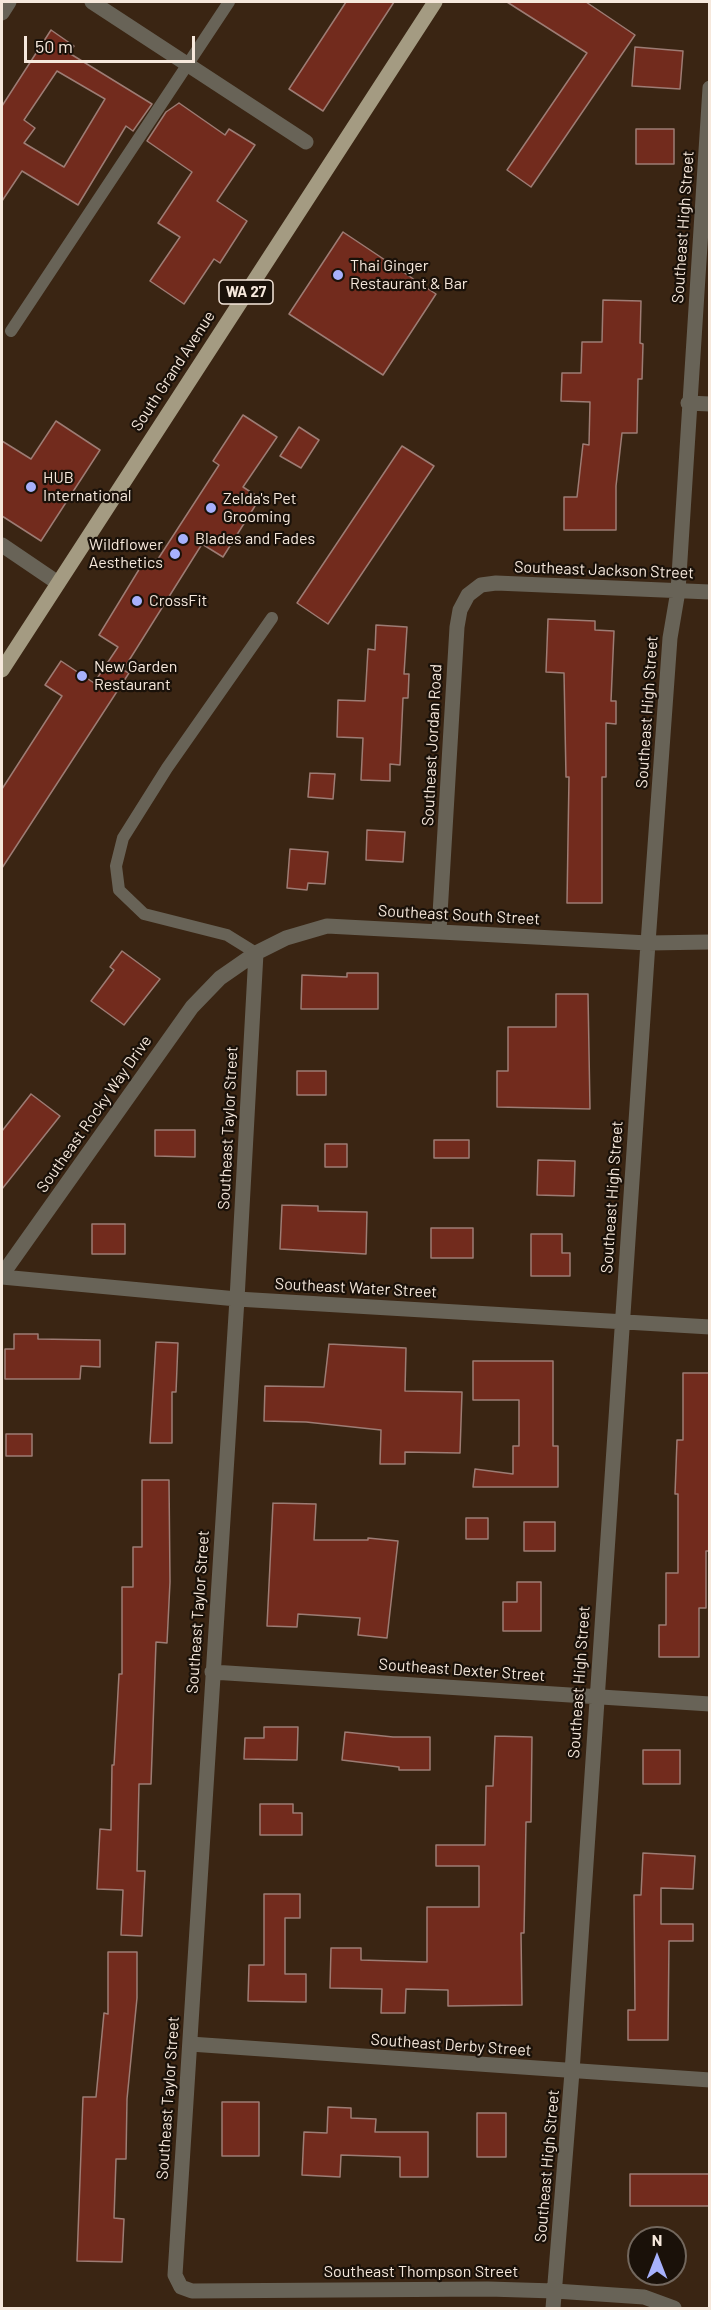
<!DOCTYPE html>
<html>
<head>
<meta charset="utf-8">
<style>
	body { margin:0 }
	#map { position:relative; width:711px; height:2310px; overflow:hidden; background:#3a2513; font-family:Barlow,sans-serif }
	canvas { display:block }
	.frame { position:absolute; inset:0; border:3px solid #f6e8dc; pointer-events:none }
	.north { position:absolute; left:627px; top:2226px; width:60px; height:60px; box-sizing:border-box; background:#1a1109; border:2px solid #72675d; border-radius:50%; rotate:0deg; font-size:16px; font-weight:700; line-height:24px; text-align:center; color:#f6e8dc }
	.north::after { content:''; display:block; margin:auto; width:21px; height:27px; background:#a7b1fc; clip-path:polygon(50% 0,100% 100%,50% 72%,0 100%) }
	.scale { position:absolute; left:24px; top:36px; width:171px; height:27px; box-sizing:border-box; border:3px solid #f6e8dc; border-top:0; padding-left:8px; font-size:18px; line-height:21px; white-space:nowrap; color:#f6e8dc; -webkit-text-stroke:4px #1a1109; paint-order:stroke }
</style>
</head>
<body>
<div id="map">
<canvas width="711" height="2310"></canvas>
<div class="frame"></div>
<div class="north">N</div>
<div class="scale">50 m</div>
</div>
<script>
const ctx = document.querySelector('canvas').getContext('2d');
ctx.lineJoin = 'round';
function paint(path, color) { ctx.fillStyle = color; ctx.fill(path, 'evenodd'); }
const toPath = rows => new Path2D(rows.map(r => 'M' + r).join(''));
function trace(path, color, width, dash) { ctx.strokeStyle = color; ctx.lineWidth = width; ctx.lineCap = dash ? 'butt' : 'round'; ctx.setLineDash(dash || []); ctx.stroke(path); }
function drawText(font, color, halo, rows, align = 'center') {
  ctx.font = font + ' Barlow,sans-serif'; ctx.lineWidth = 4.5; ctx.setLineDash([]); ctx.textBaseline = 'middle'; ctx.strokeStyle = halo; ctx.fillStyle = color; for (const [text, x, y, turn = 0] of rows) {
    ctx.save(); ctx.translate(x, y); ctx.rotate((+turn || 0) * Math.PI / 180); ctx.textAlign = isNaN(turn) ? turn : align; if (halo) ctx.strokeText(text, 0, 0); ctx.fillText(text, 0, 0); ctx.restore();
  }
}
const building = toPath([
	[346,2,394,2,323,111,289,89,346,2],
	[507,2,586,2,635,35,531,187,507,170,587,53,507,2],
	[51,30,74,46,69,53,152,104,133,131,126,126,78,205,22,171,2,201,2,106,51,30],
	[57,71,105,99,64,167,24,143,35,128,24,120,57,71],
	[635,47,683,51,680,89,632,86,635,47],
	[179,103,225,135,229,129,255,145,217,201,247,221,220,263,214,259,184,304,150,281,180,237,158,223,192,172,147,141,166,112,179,103],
	[636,129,674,129,674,164,636,164,636,129],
	[343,232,436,294,383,375,289,314,343,232],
	[603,300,641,301,640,343,643,344,642,379,638,379,637,433,622,433,616,486,616,530,564,530,564,497,577,497,583,444,589,445,590,402,561,401,562,373,581,373,582,342,602,342,603,300],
	[243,415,277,437,243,487,260,498,223,557,202,544,123,670,129,673,2,868,2,789,62,696,45,685,61,661,94,683,118,647,99,635,143,563,158,559,219,465,213,461,243,415],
	[56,421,100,450,41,541,2,516,2,441,31,459,56,421],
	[299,427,319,440,301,468,280,456,299,427],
	[402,446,434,466,328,624,297,603,402,446],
	[548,619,595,621,595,630,614,631,611,701,616,701,616,724,606,723,606,777,602,777,602,903,567,903,569,777,566,777,564,673,546,672,548,619],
	[376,625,407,627,404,674,409,674,408,698,403,698,400,765,390,764,390,781,361,780,363,738,337,737,338,700,365,701,368,649,375,650,376,625],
	[310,773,335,774,333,799,308,797,310,773],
	[367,830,405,832,403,862,366,860,367,830],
	[290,849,328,852,325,884,308,883,307,890,287,888,290,849],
	[122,951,160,979,124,1025,91,1001,114,970,110,967,122,951],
	[347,973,378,973,378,1009,301,1009,302,975,347,977,347,973],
	[556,994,588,994,590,1109,497,1107,497,1071,508,1071,508,1027,556,1027,556,994],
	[297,1071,326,1071,326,1095,297,1095,297,1071],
	[31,1094,60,1116,2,1189,2,1131,31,1094],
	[155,1130,195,1130,195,1157,155,1156,155,1130],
	[434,1140,469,1140,469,1158,434,1158,434,1140],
	[325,1144,347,1144,347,1167,325,1167,325,1144],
	[538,1160,575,1161,574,1196,537,1195,538,1160],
	[282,1205,318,1206,318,1211,367,1212,366,1254,280,1249,282,1205],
	[92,1224,125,1224,125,1254,92,1254,92,1224],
	[431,1228,473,1228,473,1258,431,1258,431,1228],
	[531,1234,562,1234,562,1253,570,1253,570,1276,531,1276,531,1234],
	[14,1334,38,1334,38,1339,100,1340,100,1367,81,1366,80,1379,5,1379,5,1349,14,1349,14,1334],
	[156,1342,178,1343,176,1392,172,1392,172,1443,150,1443,156,1342],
	[329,1344,406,1348,405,1391,462,1392,460,1453,405,1452,405,1464,380,1464,381,1430,306,1422,264,1421,265,1386,324,1387,329,1344],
	[473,1361,553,1361,553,1446,558,1446,558,1487,473,1487,475,1469,513,1474,513,1446,519,1446,519,1400,473,1400,473,1361],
	[683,1373,710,1373,710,1551,706,1551,706,1608,699,1608,699,1657,659,1657,659,1625,666,1625,666,1573,678,1573,678,1494,675,1494,677,1440,683,1440,683,1373],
	[6,1434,32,1434,32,1456,6,1456,6,1434],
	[142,1480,169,1480,170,1582,167,1643,156,1642,151,1784,139,1784,137,1871,145,1871,142,1936,121,1935,123,1890,97,1889,100,1829,111,1830,112,1765,114,1765,119,1674,122,1674,122,1587,133,1587,133,1547,142,1547,142,1480],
	[273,1503,316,1504,314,1540,368,1540,368,1538,398,1541,387,1638,358,1635,360,1618,298,1614,297,1627,267,1626,273,1503],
	[466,1518,488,1518,488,1539,466,1539,466,1518],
	[524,1522,555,1522,555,1551,524,1551,524,1522],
	[517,1582,541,1582,541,1631,503,1631,503,1602,517,1602,517,1582],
	[264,1727,298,1727,297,1760,244,1759,245,1738,264,1738,264,1727],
	[345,1732,393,1737,430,1737,430,1770,399,1770,399,1767,342,1760,345,1732],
	[495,1736,532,1737,531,1822,526,1822,524,1933,521,1933,522,2005,448,2006,448,1990,406,1989,405,2013,381,2013,382,1989,330,1988,331,1948,361,1948,361,1960,427,1962,427,1907,479,1907,479,1866,436,1866,436,1845,485,1845,486,1786,493,1786,495,1736],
	[643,1750,680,1750,680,1784,643,1784,643,1750],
	[260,1804,293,1804,293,1813,302,1813,302,1835,260,1835,260,1804],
	[643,1853,695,1856,693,1889,661,1888,661,1924,693,1924,693,1941,669,1941,668,2040,628,2040,628,2010,635,2010,634,1895,641,1895,643,1853],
	[264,1894,300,1894,300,1918,285,1918,285,1974,306,1974,306,2002,248,2001,249,1965,264,1965,264,1894],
	[108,1952,137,1952,137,1998,127,2099,126,2159,116,2159,114,2218,124,2219,122,2262,77,2261,83,2097,96,2097,104,2013,108,2014,108,1952],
	[222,2102,259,2102,259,2156,222,2156,222,2102],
	[328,2107,351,2108,351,2118,376,2119,375,2132,428,2132,428,2177,400,2177,400,2157,341,2155,340,2177,302,2175,304,2132,327,2133,328,2107],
	[477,2113,506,2113,506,2157,477,2157,477,2113],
	[630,2174,709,2174,710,2206,630,2206,630,2174]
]);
const service = toPath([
	[11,331,229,2],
	[256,953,227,935,144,914,119,890,116,866,123,838,167,768,272,618]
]);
const minor = toPath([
	[92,2,306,142],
	[2,13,9,2],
	[688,403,710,404],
	[2,545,58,583],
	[439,931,457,627,460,610,468,595,481,585,496,583,710,592],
	[256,953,237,1299,175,2275,181,2287,192,2291,488,2289,555,2291,644,2297,674,2308],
	[2,1275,192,1007,220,978,256,953,286,938,327,926,648,943,710,942],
	[2,1277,237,1299,710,1327],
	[212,1672,710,1704],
	[190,2044,710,2080],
	[553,2308,572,2072,648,943,670,638,678,591,710,88]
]);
const primary = toPath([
	[2,670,435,2]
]);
const markers = [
	[338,275,6,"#a7b1fc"],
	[31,487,6,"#a7b1fc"],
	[211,508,6,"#a7b1fc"],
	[183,539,6,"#a7b1fc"],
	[175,554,6,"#a7b1fc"],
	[137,601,6,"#a7b1fc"],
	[82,676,6,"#a7b1fc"]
];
const shields = [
	[246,292,54]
];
const shieldNames = [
	["WA 27",246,292]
];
const streetNames = [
	["Southeast High Street",683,227,-86],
	["South Grand Avenue",173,371,-57],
	["Southeast Jackson Street",604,570,2],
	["Southeast High Street",647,712,-86],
	["Southeast Jordan Road",432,745,-87],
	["Southeast South Street",459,915,3],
	["Southeast Rocky Way Drive",94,1114,-55],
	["Southeast Taylor Street",228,1128,-87],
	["Southeast High Street",612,1197,-86],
	["Southeast Water Street",356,1288,3],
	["Southeast Taylor Street",198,1612,-86],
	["Southeast Dexter Street",462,1670,4],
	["Southeast High Street",579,1682,-86],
	["Southeast Derby Street",451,2045,4],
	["Southeast Taylor Street",168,2098,-86],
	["Southeast High Street",547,2166,-85],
	["Southeast Thompson Street",421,2272]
];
const poiNames = [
	["Thai Ginger",350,266],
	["Restaurant & Bar",350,284],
	["HUB",43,478],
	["International",43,496],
	["Zelda's Pet",223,499],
	["Grooming",223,517],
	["Blades and Fades",195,539],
	["Wildflower",163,545,"right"],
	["Aesthetics",163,563,"right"],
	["CrossFit",149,601],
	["New Garden",94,667],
	["Restaurant",94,685]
];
paint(building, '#722b1d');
trace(building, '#9d7c74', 1.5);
trace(service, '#686357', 12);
trace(minor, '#686357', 15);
trace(primary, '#a49b82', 15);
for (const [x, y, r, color] of markers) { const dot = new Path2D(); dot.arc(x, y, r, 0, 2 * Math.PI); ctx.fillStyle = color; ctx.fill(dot); trace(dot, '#1a1109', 2); }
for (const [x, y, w] of shields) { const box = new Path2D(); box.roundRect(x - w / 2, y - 12, w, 24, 4.5); ctx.fillStyle = '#1a1109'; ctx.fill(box); trace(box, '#f6e8dc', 1.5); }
drawText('bold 15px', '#f6e8dc', null, shieldNames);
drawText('16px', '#f6e8dc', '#1a1109', streetNames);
drawText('16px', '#f6e8dc', '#1a1109', poiNames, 'left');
</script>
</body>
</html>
